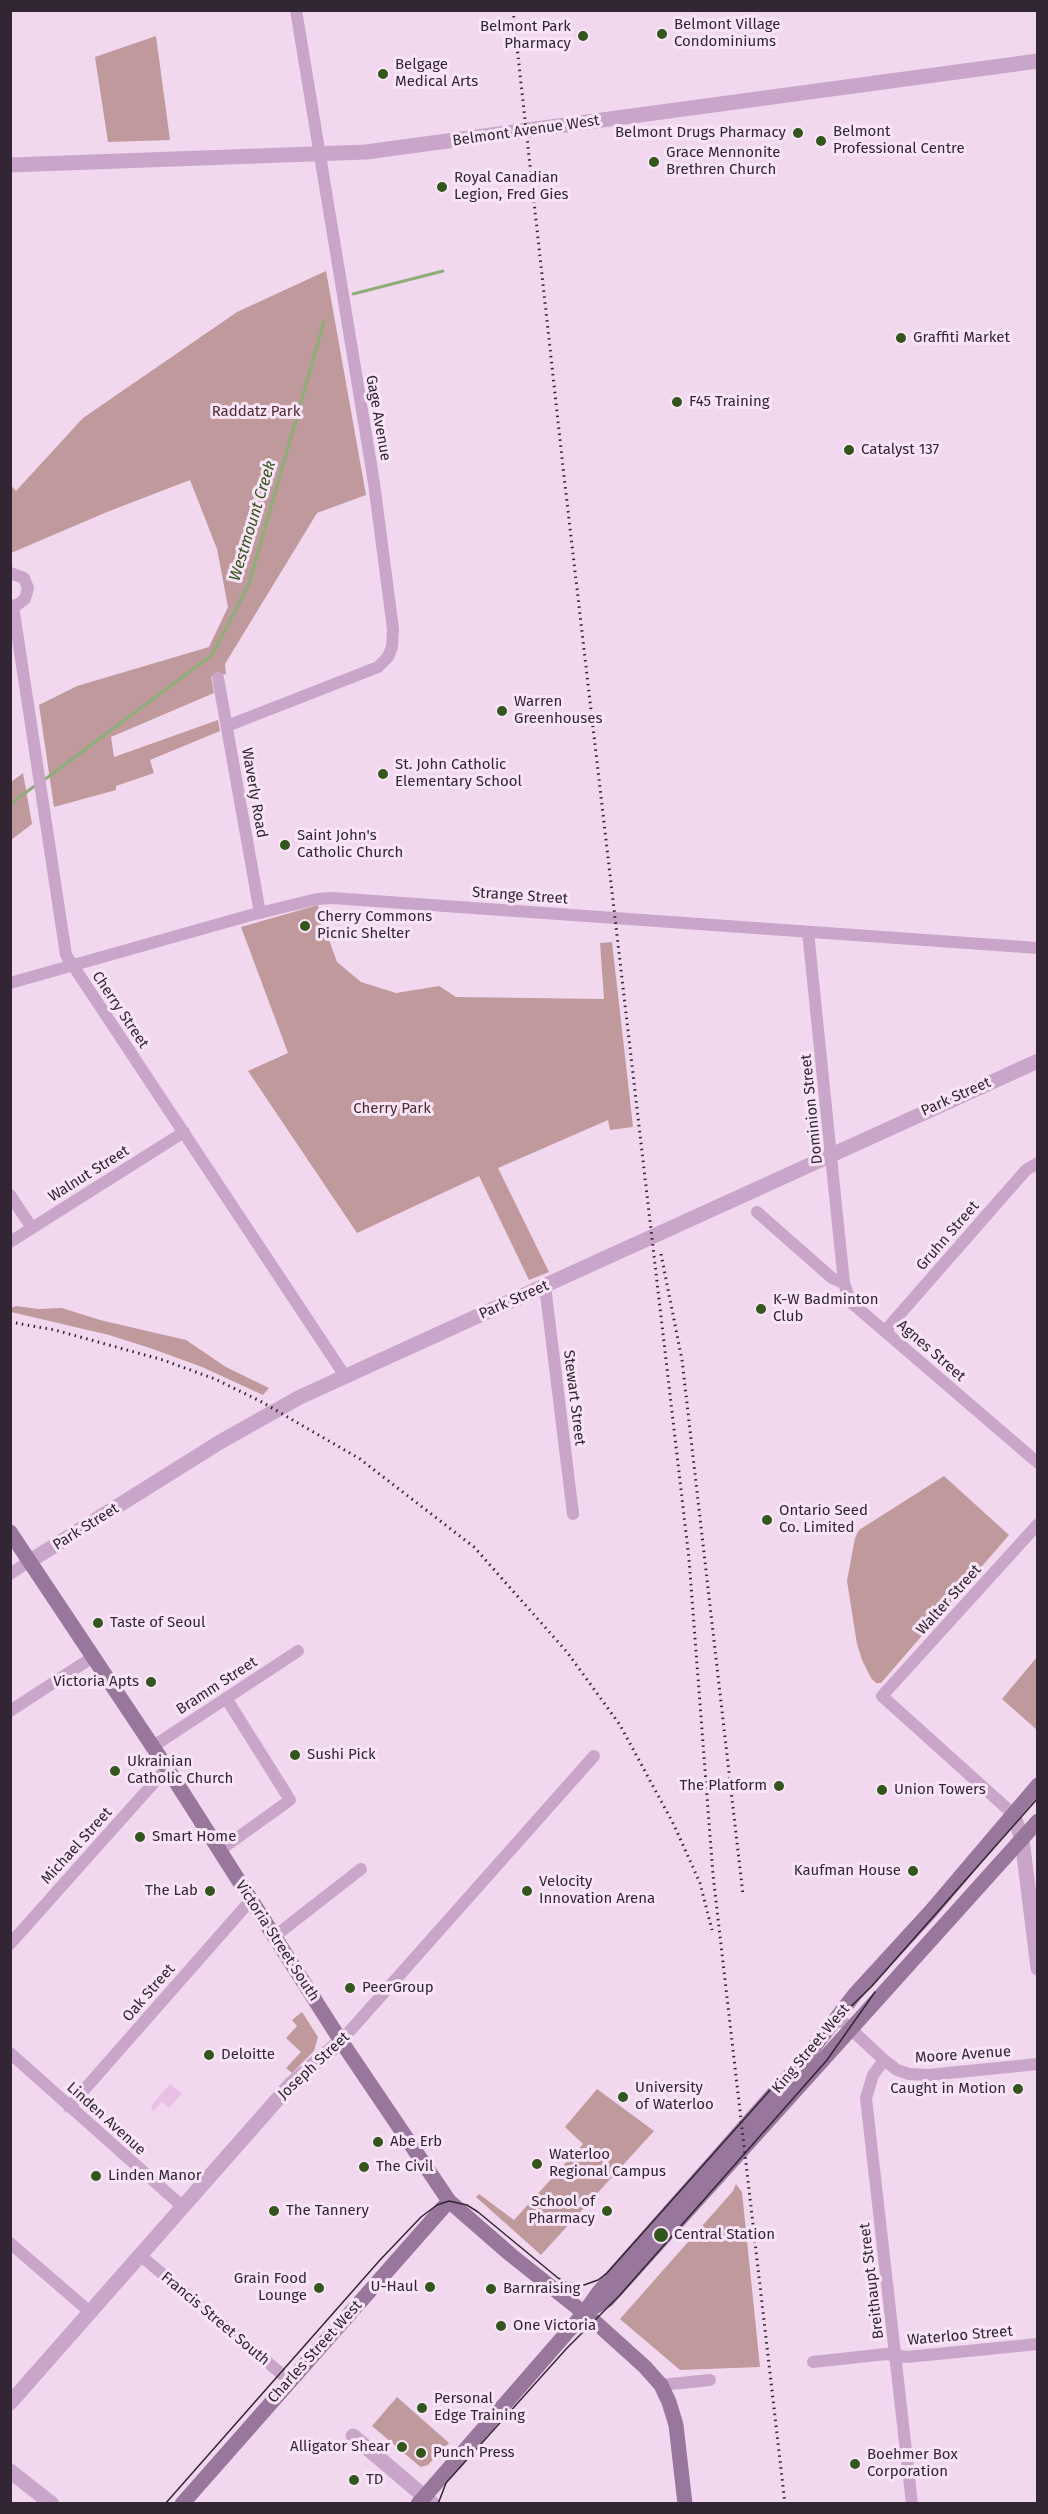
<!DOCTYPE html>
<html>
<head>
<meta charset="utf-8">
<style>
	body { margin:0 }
	#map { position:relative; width:1048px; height:2514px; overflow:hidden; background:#f1d8ef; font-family:"Fira Sans",sans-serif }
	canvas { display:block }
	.frame { position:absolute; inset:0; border:12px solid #322634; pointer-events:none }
</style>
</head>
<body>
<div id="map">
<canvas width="1048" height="2514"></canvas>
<div class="frame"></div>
</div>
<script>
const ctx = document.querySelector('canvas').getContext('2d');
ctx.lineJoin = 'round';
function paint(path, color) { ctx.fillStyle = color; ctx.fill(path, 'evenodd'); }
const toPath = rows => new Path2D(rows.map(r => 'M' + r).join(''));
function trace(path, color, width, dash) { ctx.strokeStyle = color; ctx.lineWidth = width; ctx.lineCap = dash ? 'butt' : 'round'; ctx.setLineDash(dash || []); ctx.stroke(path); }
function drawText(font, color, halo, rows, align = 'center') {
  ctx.font = font + ' "Fira Sans",sans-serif'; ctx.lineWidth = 6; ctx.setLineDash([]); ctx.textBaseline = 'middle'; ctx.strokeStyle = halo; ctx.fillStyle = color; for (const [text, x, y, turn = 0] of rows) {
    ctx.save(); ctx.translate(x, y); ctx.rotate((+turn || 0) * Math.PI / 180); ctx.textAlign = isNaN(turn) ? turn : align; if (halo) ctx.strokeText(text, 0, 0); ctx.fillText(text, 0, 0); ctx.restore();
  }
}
const green = toPath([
	[156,36,170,140,108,142,95,57],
	[326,271,366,495,317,513,225,664,226,674,211,677,214,693,111,737,114,757,218,720,220,731,150,760,154,773,116,786,116,790,54,807,39,705,77,686,209,647,228,607,217,549,190,480,107,512,11,553,10,484,16,491,83,418,237,312],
	[23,773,32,824,11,840,11,782],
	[318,905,322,937,329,940,337,962,361,982,396,993,439,986,456,997,604,999,600,943,612,942,633,1127,610,1130,608,1120,498,1168,549,1272,529,1280,479,1176,357,1233,248,1071,288,1053,241,927],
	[16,1306,38,1309,62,1308,100,1320,186,1340,226,1367,269,1388,263,1395,202,1367,150,1348,109,1335,11,1312,11,1308],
	[944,1476,1009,1535,881,1683,876,1683,871,1678,862,1660,857,1644,847,1581,855,1538,859,1530],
	[1037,1657,1037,1730,1002,1699],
	[302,2012,318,2037,314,2051,292,2073,286,2068,301,2052,286,2038,297,2026,292,2020],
	[597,2089,654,2131,541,2255,476,2197,479,2194,514,2220,583,2144,565,2127],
	[736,2184,742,2192,760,2367,680,2370,620,2319,733,2191],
	[397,2397,449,2443,428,2465,421,2467,417,2464,372,2426]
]);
const plaza = toPath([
	[170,2084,182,2094,169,2108,162,2102,153,2112,151,2106]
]);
const stream = toPath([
	[353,294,443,271],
	[44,780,212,655,249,584,324,322],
	[10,804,36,785]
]);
const minor = toPath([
	[10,573,24,578,28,588,25,599,17,605,10,606],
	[13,606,66,955,345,1376],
	[218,678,260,913],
	[227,726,378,667,388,657,392,647,393,629,374,483,296,10],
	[808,932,844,1283,848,1295,853,1304,1038,1463],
	[10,983,251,915,317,899,332,898,1038,948],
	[10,1195,32,1228],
	[757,1212,832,1278,844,1283],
	[10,1242,184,1132],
	[545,1286,573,1514],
	[885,1331,1026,1170,1038,1163],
	[10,1574,30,1561],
	[10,1711,93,1657],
	[152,1747,298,1651],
	[1013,1814,882,1696,1038,1524],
	[219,1851,290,1800,226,1698],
	[275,1936,361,1869],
	[10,1944,167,1768],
	[839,2018,884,2060,897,2070,909,2074,928,2075,1038,2064],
	[341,2041,594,1756],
	[10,2053,183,2207],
	[884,2060,873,2075,866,2098,912,2504],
	[69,2107,251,1900],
	[10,2243,90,2312],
	[141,2256,290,2381],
	[813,2362,886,2354,907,2357,1038,2344],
	[661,2385,710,2380]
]);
const tertiary = toPath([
	[10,165,366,152,1038,61],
	[30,1561,220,1442,300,1397,1038,1061],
	[1013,1814,1022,1839,1038,1968],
	[10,2403,291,2084,341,2041],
	[353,2436,433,2504],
	[10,2471,52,2504]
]);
const secondary = toPath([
	[10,1532,167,1768,341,2041,449,2201,511,2255,594,2321,645,2367,661,2385,669,2402,676,2425,685,2504],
	[589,2310,607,2300,1038,1821],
	[182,2504,449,2201],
	[418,2504,584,2313,598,2293,808,2055,855,1994,931,1911,1038,1785]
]);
const tram = toPath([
	[165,2504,380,2260,421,2217,437,2205,449,2201,467,2205,478,2212,558,2278,567,2283,584,2285,598,2280,607,2273,804,2052,872,1986,1038,1798],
	[438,2504,446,2483,567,2348,620,2295,827,2060,875,1992]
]);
const rail = toPath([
	[513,10,564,476,689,1559,713,1875,785,2504],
	[661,1254,682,1360,743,1895],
	[10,1322,55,1330,163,1360,215,1379,260,1401,360,1459,474,1547,567,1652,620,1725,674,1825,700,1883,712,1930]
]);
const markers = [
	[662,34,6,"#32561c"],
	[583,36,6,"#32561c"],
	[383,74,6,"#32561c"],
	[798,133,6,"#32561c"],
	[821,141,6,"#32561c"],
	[654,162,6,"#32561c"],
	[442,187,6,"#32561c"],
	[901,338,6,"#32561c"],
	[677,402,6,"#32561c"],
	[849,450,6,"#32561c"],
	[502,711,6,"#32561c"],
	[383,774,6,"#32561c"],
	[285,845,6,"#32561c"],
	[305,926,6,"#32561c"],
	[761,1309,6,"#32561c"],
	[767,1520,6,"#32561c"],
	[98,1623,6,"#32561c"],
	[151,1682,6,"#32561c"],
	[295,1755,6,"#32561c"],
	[115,1771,6,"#32561c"],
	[779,1786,6,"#32561c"],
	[882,1790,6,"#32561c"],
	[140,1837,6,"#32561c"],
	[913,1871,6,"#32561c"],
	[210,1891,6,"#32561c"],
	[527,1891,6,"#32561c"],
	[350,1988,6,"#32561c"],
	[209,2055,6,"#32561c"],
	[1018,2089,6,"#32561c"],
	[623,2097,6,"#32561c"],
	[378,2142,6,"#32561c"],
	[537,2164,6,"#32561c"],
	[364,2167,6,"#32561c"],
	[96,2176,6,"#32561c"],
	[274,2211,6,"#32561c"],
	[607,2211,6,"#32561c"],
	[661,2235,8,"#32561c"],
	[430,2287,6,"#32561c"],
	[319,2288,6,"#32561c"],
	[491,2289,6,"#32561c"],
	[501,2326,6,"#32561c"],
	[422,2408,6,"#32561c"],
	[402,2447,6,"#32561c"],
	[421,2453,6,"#32561c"],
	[855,2464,6,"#32561c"],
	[354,2480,6,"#32561c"]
];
const poiNames = [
	["Belmont Village",674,25],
	["Condominiums",674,42],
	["Belmont Park",571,27,"right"],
	["Pharmacy",571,44,"right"],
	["Belgage",395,65],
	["Medical Arts",395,82],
	["Belmont",833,132],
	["Professional Centre",833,149],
	["Belmont Drugs Pharmacy",786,133,"right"],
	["Grace Mennonite",666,153],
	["Brethren Church",666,170],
	["Royal Canadian",454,178],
	["Legion, Fred Gies",454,195],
	["Graffiti Market",913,338],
	["F45 Training",689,402],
	["Catalyst 137",861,450],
	["Warren",514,702],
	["Greenhouses",514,719],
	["St. John Catholic",395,765],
	["Elementary School",395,782],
	["Saint John's",297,836],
	["Catholic Church",297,853],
	["Cherry Commons",317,917],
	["Picnic Shelter",317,934],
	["K-W Badminton",773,1300],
	["Club",773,1317],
	["Ontario Seed",779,1511],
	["Co. Limited",779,1528],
	["Taste of Seoul",110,1623],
	["Victoria Apts",139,1682,"right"],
	["Sushi Pick",307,1755],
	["Ukrainian",127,1762],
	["Catholic Church",127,1779],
	["The Platform",767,1786,"right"],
	["Union Towers",894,1790],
	["Smart Home",152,1837],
	["Kaufman House",901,1871,"right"],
	["Velocity",539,1882],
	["Innovation Arena",539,1899],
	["The Lab",198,1891,"right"],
	["PeerGroup",362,1988],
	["Deloitte",221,2055],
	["University",635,2088],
	["of Waterloo",635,2105],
	["Caught in Motion",1006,2089,"right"],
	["Abe Erb",390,2142],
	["Waterloo",549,2155],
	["Regional Campus",549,2172],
	["The Civil",376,2167],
	["Linden Manor",108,2176],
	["School of",595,2202,"right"],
	["Pharmacy",595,2219,"right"],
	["The Tannery",286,2211],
	["Central Station",674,2235],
	["Grain Food",307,2279,"right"],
	["Lounge",307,2296,"right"],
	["U-Haul",418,2287,"right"],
	["Barnraising",503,2289],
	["One Victoria",513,2326],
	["Personal",434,2399],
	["Edge Training",434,2416],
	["Alligator Shear",390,2447,"right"],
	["Punch Press",433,2453],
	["Boehmer Box",867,2455],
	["Corporation",867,2472],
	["TD",366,2480]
];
const streetNames = [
	["Belmont Avenue West",526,131,-8],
	["Gage Avenue",378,418,80],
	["Waverly Road",254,793,80],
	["Strange Street",520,896,4],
	["Cherry Street",120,1010,56],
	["Park Street",956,1097,-24],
	["Dominion Street",812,1109,-96],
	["Walnut Street",89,1174,-32],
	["Gruhn Street",948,1236,-49],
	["Park Street",514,1300,-24],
	["Agnes Street",931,1351,41],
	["Stewart Street",574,1398,83],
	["Park Street",86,1527,-32],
	["Walter Street",949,1600,-48],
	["Bramm Street",217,1686,-33],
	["Michael Street",77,1846,-48],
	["Victoria Street South",277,1941,57],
	["Oak Street",149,1993,-49],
	["King Street West",811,2049,-50],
	["Moore Avenue",963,2055,-4],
	["Joseph Street",314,2066,-43],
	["Linden Avenue",106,2119,42],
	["Breithaupt Street",872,2281,-97],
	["Francis Street South",215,2319,40],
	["Waterloo Street",960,2336,-5],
	["Charles Street West",315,2352,-48]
];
const parkNames = [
	["Raddatz Park",256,412],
	["Cherry Park",392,1109]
];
const waterNames = [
	["Westmount Creek",253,521,-73]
];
paint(green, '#c0999d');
paint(plaza, '#e9bfe5');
trace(stream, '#8eae78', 3);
trace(minor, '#c9a5c9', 12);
trace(tertiary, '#c9a5c9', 15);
trace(secondary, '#99769c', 15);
trace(tram, '#322634', 1.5);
trace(rail, '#322634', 3, [1.5, 4.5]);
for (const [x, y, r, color] of markers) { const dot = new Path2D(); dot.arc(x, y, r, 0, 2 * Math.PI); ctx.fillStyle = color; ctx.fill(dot); trace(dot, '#f9e5f7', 2); }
drawText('15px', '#322634', '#f9e5f7', poiNames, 'left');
drawText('15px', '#322634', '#f9e5f7', streetNames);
drawText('15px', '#532a2e', '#f9e5f7', parkNames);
drawText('italic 16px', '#32561c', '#f9e5f7', waterNames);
</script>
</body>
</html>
